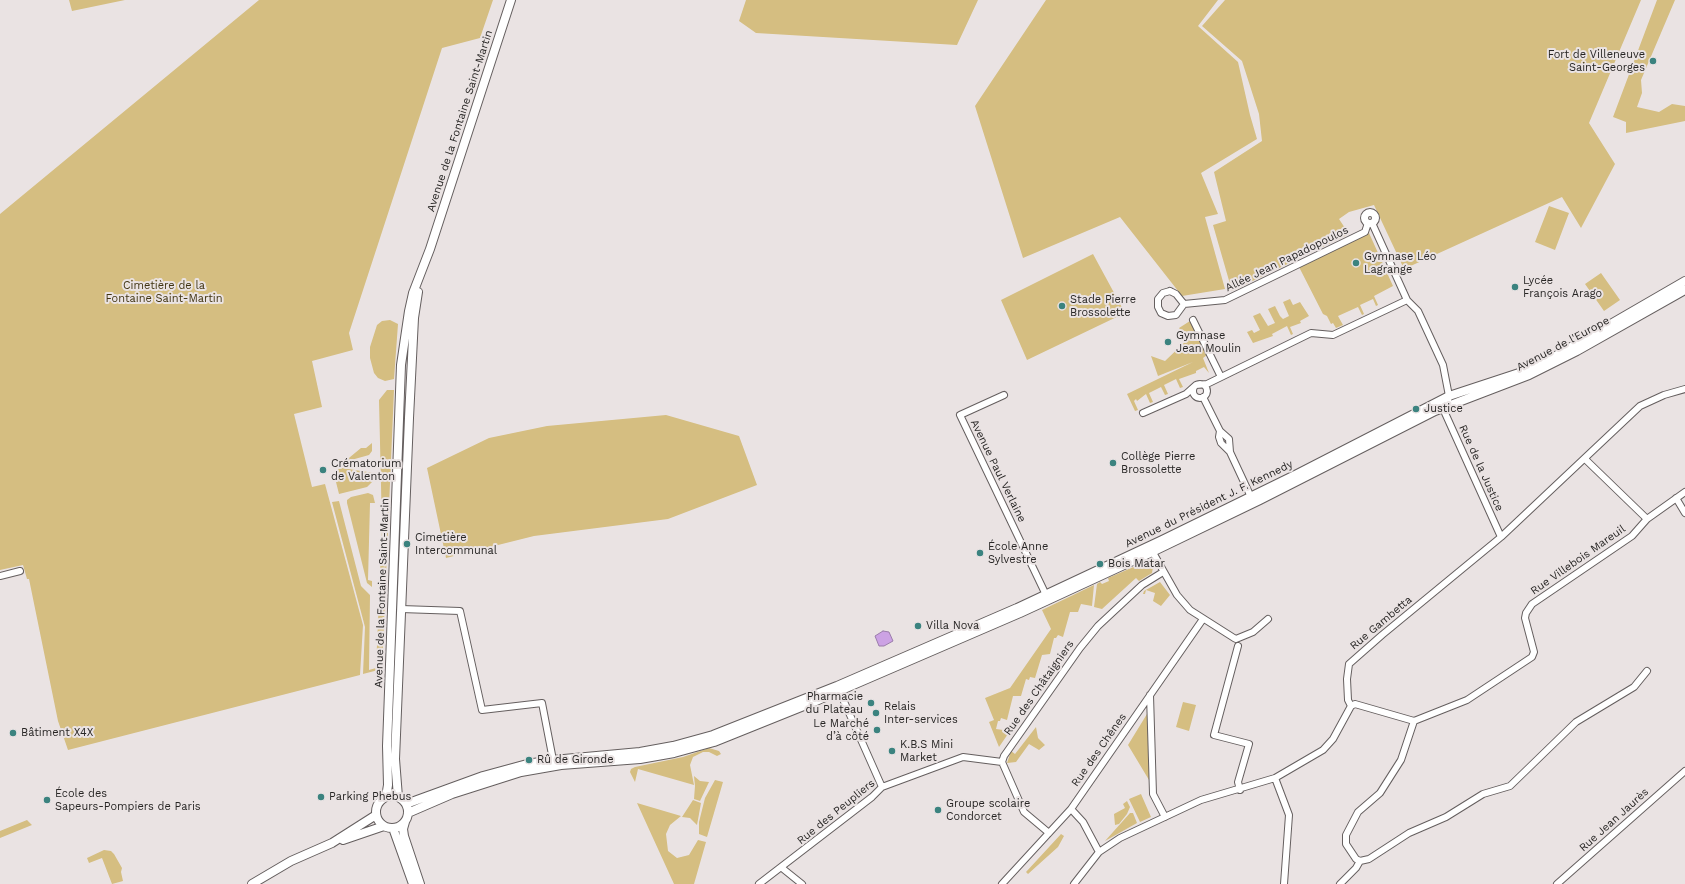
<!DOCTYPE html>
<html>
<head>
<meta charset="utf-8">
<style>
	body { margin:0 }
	canvas { display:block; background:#eae3e3 }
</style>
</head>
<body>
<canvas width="1685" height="884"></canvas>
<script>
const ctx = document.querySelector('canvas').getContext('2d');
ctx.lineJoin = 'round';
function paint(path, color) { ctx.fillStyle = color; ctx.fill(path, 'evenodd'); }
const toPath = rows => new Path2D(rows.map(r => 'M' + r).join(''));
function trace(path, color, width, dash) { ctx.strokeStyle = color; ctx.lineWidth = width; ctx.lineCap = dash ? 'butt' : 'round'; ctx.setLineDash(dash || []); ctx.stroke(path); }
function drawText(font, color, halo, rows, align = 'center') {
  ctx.font = font + ' "Work Sans",sans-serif'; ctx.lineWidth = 4; ctx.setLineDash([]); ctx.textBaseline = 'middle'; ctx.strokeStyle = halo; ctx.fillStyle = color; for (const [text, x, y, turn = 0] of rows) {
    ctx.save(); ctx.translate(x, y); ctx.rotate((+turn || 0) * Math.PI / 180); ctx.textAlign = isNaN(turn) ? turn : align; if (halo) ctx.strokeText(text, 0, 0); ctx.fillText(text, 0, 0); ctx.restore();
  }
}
const green = toPath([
	[69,0,125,0,72,11],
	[259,0,493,0,480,38,442,48,349,333,353,350,312,361,322,407,294,414,312,487,325,484,363,625,360,675,68,750,58,721,29,579,27,579,23,565,0,570,0,214],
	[746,0,978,0,957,45,756,33,739,21],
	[1046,0,1218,0,1198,26,1238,62,1250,115,1257,139,1201,173,1218,214,1205,217,1225,289,1182,296,1120,217,1023,258,975,106],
	[1225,0,1641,0,1589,123,1615,164,1581,228,1562,197,1404,269,1374,205,1349,212,1339,219,1349,234,1232,291,1213,225,1226,221,1214,172,1262,141,1259,114,1242,61,1202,26],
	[1657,0,1675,0,1641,80,1642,93,1637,107,1659,112,1672,104,1685,106,1685,121,1626,133,1626,122,1613,117],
	[1549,206,1569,213,1555,250,1535,242],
	[1369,233,1393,286,1374,296,1378,305,1376,306,1373,299,1360,305,1364,314,1362,315,1358,307,1338,316,1343,325,1336,328,1333,323,1331,324,1327,316,1323,314,1299,267],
	[1093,254,1125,313,1027,360,1001,300],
	[1601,273,1620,300,1604,311,1585,284],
	[1290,299,1293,305,1300,302,1309,316,1300,321,1301,323,1290,327,1293,334,1291,335,1287,326,1272,334,1273,336,1253,343,1247,332,1252,330,1254,333,1260,330,1253,316,1260,313,1268,326,1275,323,1268,309,1275,306,1280,316,1283,319,1289,316,1283,302],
	[390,320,398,324,394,379,385,381,378,378,374,373,370,358,370,347,377,325,382,321],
	[1190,321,1207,355,1203,358,1209,373,1204,367,1196,371,1196,373,1179,379,1183,387,1180,388,1176,379,1164,385,1168,394,1165,395,1161,387,1149,393,1153,402,1150,403,1146,394,1137,401,1136,399,1134,401,1138,410,1135,411,1127,394,1193,362,1158,376,1151,356,1165,361,1188,339,1179,328],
	[387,390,394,390,382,669,363,674,365,627,332,502,339,501,361,586,370,595,369,670,376,668,382,528,379,400],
	[666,415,739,436,757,485,668,519,534,536,446,558,427,468,489,438,547,426],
	[372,443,372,451,369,455,344,462,361,448,366,448],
	[342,468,374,473,373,481,367,487,339,494,336,482,341,480,338,469],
	[368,493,373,495,375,503,370,503,368,580,372,581,372,587,367,583,347,503,347,500,351,497],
	[1145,562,1148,562,1153,567,1152,573,1139,581,1136,578,1102,609,1094,607,1097,584,1100,582,1102,584,1109,581,1108,578],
	[1160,582,1170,595,1161,606,1153,601,1155,593,1146,590,1145,594,1143,594,1144,591],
	[1094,585,1092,606,1081,604,1078,612,1070,612,1063,637,1058,635,1056,638,1054,638,1050,654,1042,655,1035,678,1030,677,1029,680,1026,679,1021,696,1013,696,1007,720,1001,718,1000,721,998,721,996,729,1010,731,999,747,989,722,994,720,985,698,1010,688,1051,629,1042,610],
	[1183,702,1196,705,1189,731,1176,727],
	[1147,714,1151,777,1149,780,1128,745],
	[1036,727,1038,738,1045,745,1039,750,1029,744,1016,762,1007,763,1011,751,1015,754],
	[709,748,719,751,721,754,717,756,709,752,703,752,693,757,690,765,694,785,638,769,635,782,630,772,631,769,635,767,683,757],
	[694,776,700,781,709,782,700,801,694,799,695,786],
	[715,780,723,782,707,837,699,834,699,822,705,798],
	[1141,794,1151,817,1140,822,1129,799],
	[693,800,701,803,697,825,690,818,682,817],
	[1127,801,1130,807,1127,814,1119,824,1115,825,1114,814,1125,808,1123,804],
	[637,803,681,816,670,825,666,834,668,851,677,858,689,855,698,840,706,842,694,884,674,884],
	[1130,813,1133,813,1137,823,1105,841],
	[27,820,32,825,0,838,0,831],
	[1061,834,1064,836,1058,847,1028,874,1026,872],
	[104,850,111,851,114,854,122,868,121,872,123,881,112,884,102,858,89,863,87,858]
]);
const water = toPath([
	[883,631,889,632,893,641,884,646,879,646,875,636,883,631]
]);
const minor = toPath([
	[1372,223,1407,300,1418,311,1443,365,1449,396,1445,413,1501,537],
	[1170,291,1176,294,1184,304,1176,315,1168,316,1161,313,1158,307,1158,299,1163,293,1170,291],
	[1184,304,1225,300,1365,232,1368,223],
	[1193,320,1221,377],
	'1193 391a7 7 0 1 1 14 0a7 7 0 1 1-14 0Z',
	[1004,395,960,415,1047,597],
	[1203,397,1220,431],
	[1143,413,1186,394,1196,385,1207,384,1311,333,1333,335,1407,300],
	[1220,431,1229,439,1230,452,1221,443,1219,437,1220,431],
	[1230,452,1251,497],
	[1585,459,1647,519],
	[1676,498,1685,513],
	[1151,549,1177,595,1190,610,1234,638,1236,639,1253,632,1268,619],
	[0,576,20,571],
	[401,609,460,611,482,710,542,703,553,760],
	[1238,646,1214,735,1249,744,1238,782,1240,790],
	[838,688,882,787],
	[1150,695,1153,794,1165,817],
	[1351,706,1348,700,1347,679,1349,664,1382,635,1501,537,1640,406,1664,395,1685,389],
	[1351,706,1355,704,1414,721,1467,700,1532,657,1534,652,1525,618,1526,613,1532,604,1632,536,1647,519,1685,492],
	[1275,778,1289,815,1284,884],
	[1071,809,1083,822,1099,852],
	[1049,833,1024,812,1002,762,1004,756,1080,648,1098,626,1142,585,1163,572],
	[1360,861,1369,859,1409,833,1446,817,1483,794,1510,786,1576,722,1634,687,1647,671],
	[1360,861,1356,859,1346,844,1346,835,1358,812,1380,793,1401,760,1414,721],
	[782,868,802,884],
	[759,884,872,797,882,787,963,757,1002,762],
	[1002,884,1071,809,1203,619],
	[1074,884,1099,852,1120,838,1201,800,1275,778,1323,750,1333,739,1351,706],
	[1340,884,1356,868,1360,861],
	[1557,884,1685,771]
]);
const tertiary = toPath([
	'1364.5 218a5.5 5.5 0 1 1 11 0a5.5 5.5 0 1 1-11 0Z'
]);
const secondary = toPath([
	'376 812a16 16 0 1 1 32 0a16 16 0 1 1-32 0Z',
	[386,797,388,785,387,746,401,365,409,311,413,293,430,249,511,0],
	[398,797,395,759,409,418,414,318,418,292],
	[406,804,483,776,527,764,553,760,640,752,673,746,713,735,837,686,1017,608,1162,540,1297,474,1449,396,1522,372,1552,358,1685,281],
	[408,813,452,794,521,772,561,765,640,759,674,753,714,742,816,701,1020,613,1152,552,1260,500,1435,411,1529,375,1577,351,1685,290],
	[405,822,403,829,404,836,420,884],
	[393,828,413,884],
	[343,840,384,826],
	[252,884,291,861,332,843,376,815]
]);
const markers = [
	[1653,61,4,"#3b837f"],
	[1356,263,4,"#3b837f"],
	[1515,287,4,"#3b837f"],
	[1062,306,4,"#3b837f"],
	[1168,342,4,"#3b837f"],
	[1416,409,4,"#3b837f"],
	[1113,463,4,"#3b837f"],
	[323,470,4,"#3b837f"],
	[407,544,4,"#3b837f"],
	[980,553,4,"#3b837f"],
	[1100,564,4,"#3b837f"],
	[918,626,4,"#3b837f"],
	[871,703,4,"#3b837f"],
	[876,713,4,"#3b837f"],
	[877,730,4,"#3b837f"],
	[13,733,4,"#3b837f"],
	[892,751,4,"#3b837f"],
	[529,760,4,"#3b837f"],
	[321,797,4,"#3b837f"],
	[47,800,4,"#3b837f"],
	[938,810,4,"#3b837f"]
];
const poiNames = [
	["Fort de Villeneuve",1645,55,"right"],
	["Saint-Georges",1645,68,"right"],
	["Gymnase Léo",1364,257],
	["Lagrange",1364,270],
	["Lycée",1523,281],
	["François Arago",1523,294],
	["Stade Pierre",1070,300],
	["Brossolette",1070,313],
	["Gymnase",1176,336],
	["Jean Moulin",1176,349],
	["Justice",1424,409],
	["Collège Pierre",1121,457],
	["Brossolette",1121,470],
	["Crématorium",331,464],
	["de Valenton",331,477],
	["Cimetière",415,538],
	["Intercommunal",415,551],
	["École Anne",988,547],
	["Sylvestre",988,560],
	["Bois Matar",1108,564],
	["Villa Nova",926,626],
	["Pharmacie",863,697,"right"],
	["du Plateau",863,710,"right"],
	["Relais",884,707],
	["Inter-services",884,720],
	["Le Marché",869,724,"right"],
	["d’à côté",869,737,"right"],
	["Bâtiment X4X",21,733],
	["K.B.S Mini",900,745],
	["Market",900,758],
	["Rû de Gironde",537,760],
	["École des",55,794],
	["Sapeurs-Pompiers de Paris",55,807],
	["Parking Phebus",329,797],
	["Groupe scolaire",946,804],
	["Condorcet",946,817]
];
const streetNames = [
	["Avenue de la Fontaine Saint-Martin",460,121,-72],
	["Allée Jean Papadopoulos",1287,259,-26],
	["Avenue de l'Europe",1563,344,-28],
	["Rue de la Justice",1481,468,66],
	["Avenue Paul Verlaine",998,471,64],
	["Avenue du Président J. F. Kennedy",1209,504,-26],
	["Rue Villebois Mareuil",1578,560,-35],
	["Avenue de la Fontaine Saint-Martin",382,593,-88],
	["Rue Gambetta",1381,623,-40],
	["Rue des Châtaigniers",1039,688,-55],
	["Rue des Chênes",1099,750,-55],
	["Rue des Peupliers",836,812,-39],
	["Rue Jean Jaurès",1614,820,-42]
];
const parkNames = [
	["Cimetière de la",164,286],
	["Fontaine Saint-Martin",164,299]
];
paint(green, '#d5be81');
paint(water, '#cca2e4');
trace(water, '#9b7dab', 1);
trace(minor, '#655f5f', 8);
trace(tertiary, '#655f5f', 9);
trace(secondary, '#655f5f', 10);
trace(minor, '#fff', 6);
trace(tertiary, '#fff', 7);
trace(secondary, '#fff', 8);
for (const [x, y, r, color] of markers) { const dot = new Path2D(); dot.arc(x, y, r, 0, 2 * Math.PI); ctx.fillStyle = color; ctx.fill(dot); trace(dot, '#eae3e3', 1.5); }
drawText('11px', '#282625', '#eae3e3', poiNames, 'left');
drawText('11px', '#282625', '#eae3e3', streetNames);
drawText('11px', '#403412', '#eae3e3', parkNames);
</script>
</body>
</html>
